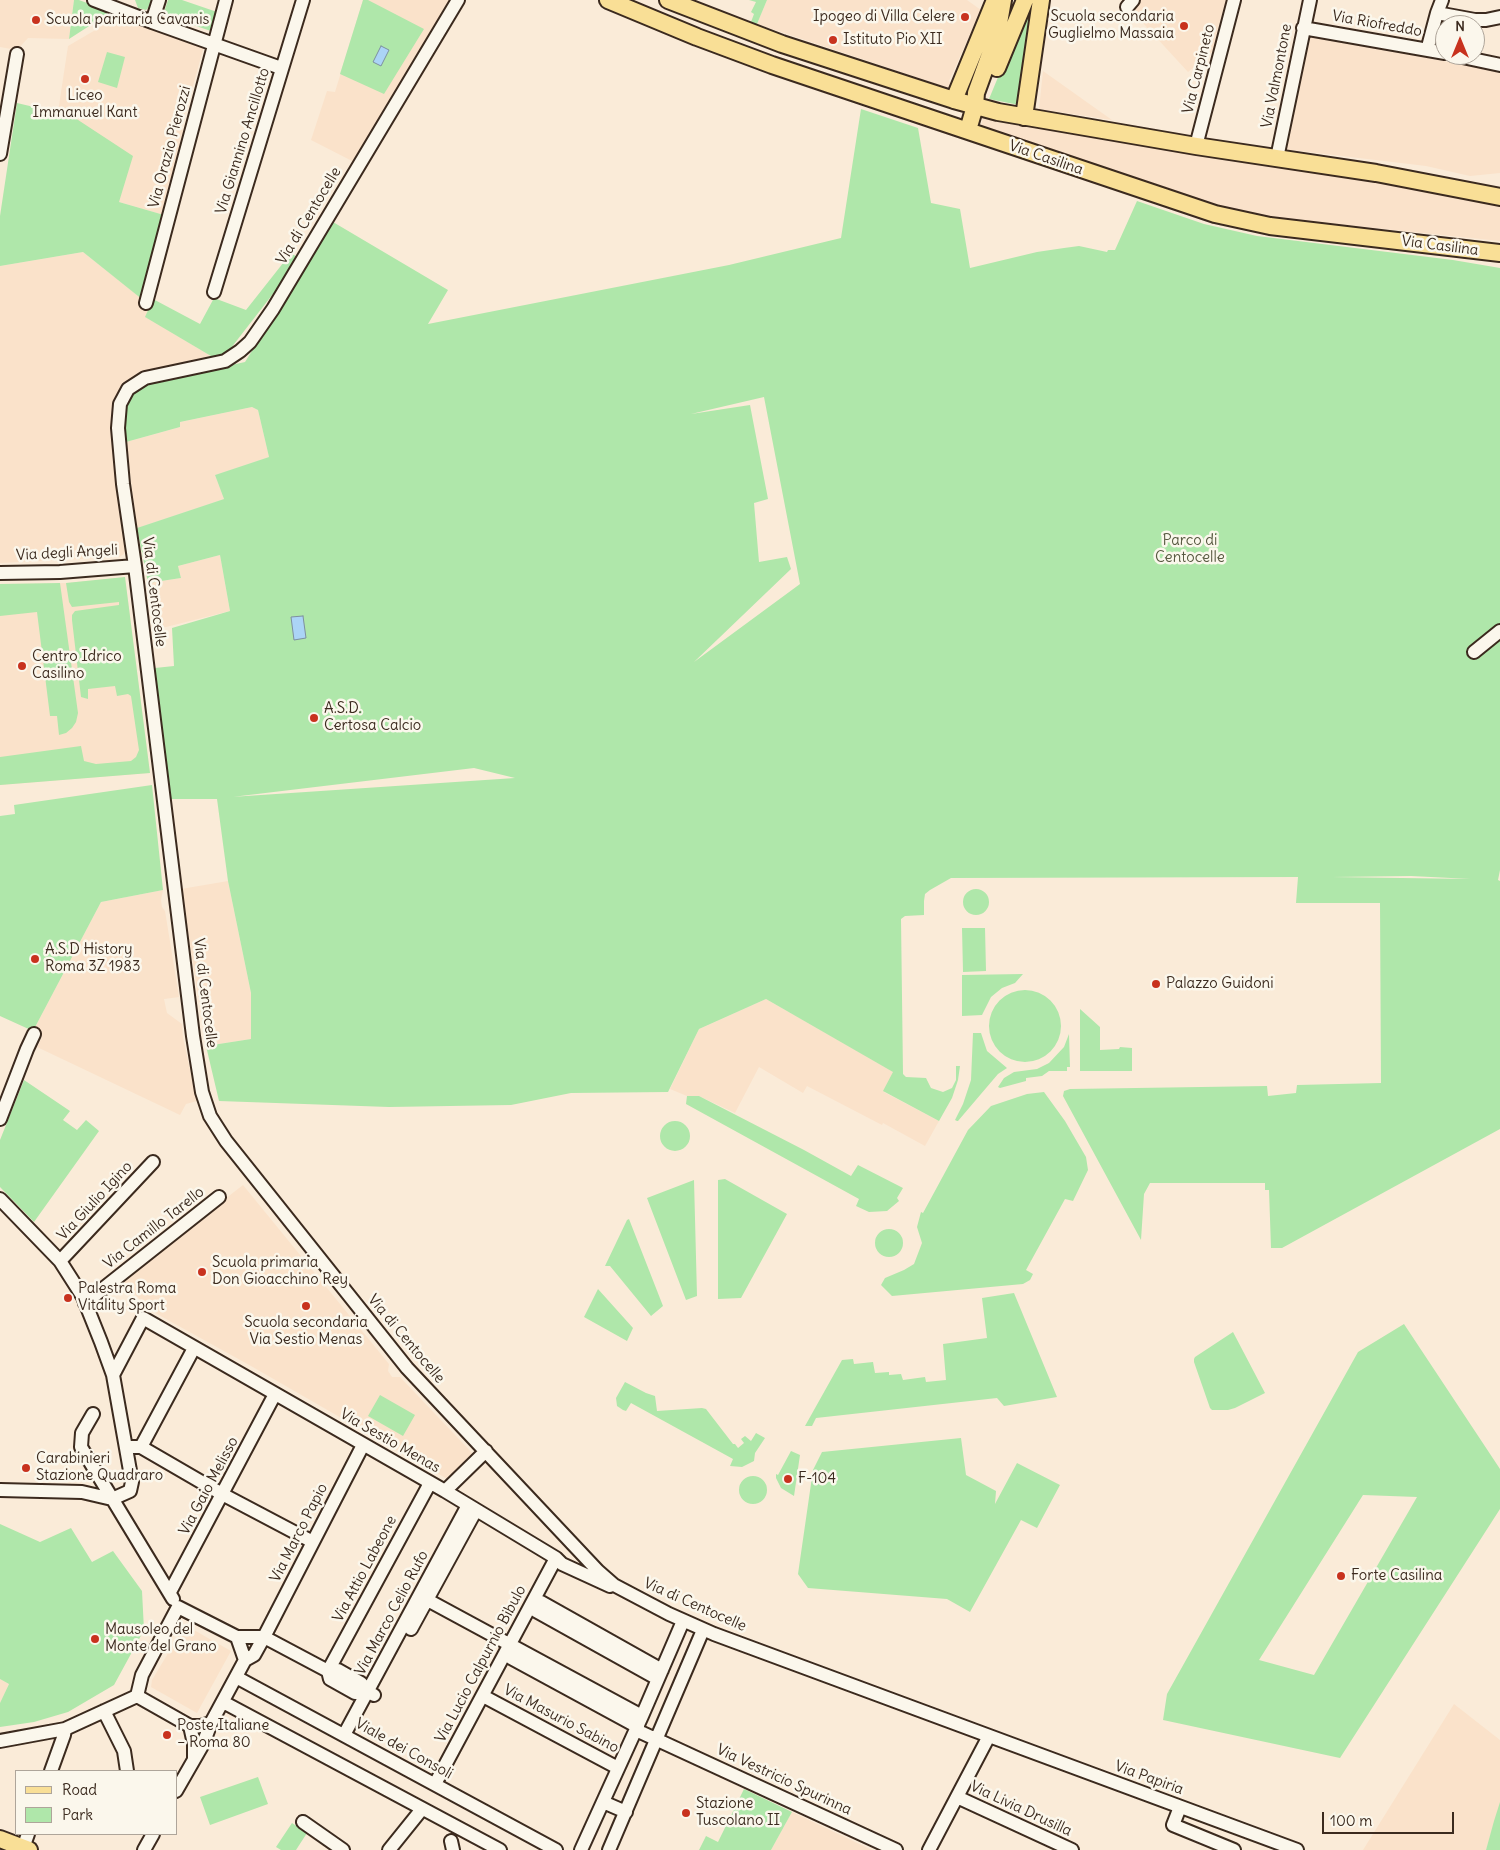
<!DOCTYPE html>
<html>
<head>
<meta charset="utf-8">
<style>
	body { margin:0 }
	#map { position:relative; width:1500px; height:1850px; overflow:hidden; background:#faebd8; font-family:Delius,sans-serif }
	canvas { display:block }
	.legend { position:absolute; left:15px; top:1770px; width:162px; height:65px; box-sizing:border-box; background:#fbf7ec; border:1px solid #aea59a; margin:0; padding:6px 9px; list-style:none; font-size:15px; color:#3b2a1e }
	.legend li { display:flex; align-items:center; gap:10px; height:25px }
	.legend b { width:25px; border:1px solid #aea59a }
	.north { position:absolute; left:1435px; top:15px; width:50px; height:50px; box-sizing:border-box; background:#fbf7ec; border:1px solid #aea59a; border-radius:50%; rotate:0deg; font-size:14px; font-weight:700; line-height:20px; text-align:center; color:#3b2a1e }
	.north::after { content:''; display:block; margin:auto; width:18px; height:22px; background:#c8321e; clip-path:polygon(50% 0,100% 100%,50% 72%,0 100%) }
	.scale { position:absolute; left:1322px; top:1812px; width:132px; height:22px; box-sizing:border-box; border:2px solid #3b2a1e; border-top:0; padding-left:6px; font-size:15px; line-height:18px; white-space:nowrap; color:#3b2a1e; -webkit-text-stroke:4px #fbf7ec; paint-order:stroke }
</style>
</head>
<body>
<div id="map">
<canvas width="1500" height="1850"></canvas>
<ul class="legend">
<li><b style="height:6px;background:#f9df96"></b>Road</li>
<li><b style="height:14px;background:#afe7aa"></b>Park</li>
</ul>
<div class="north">N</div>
<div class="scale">100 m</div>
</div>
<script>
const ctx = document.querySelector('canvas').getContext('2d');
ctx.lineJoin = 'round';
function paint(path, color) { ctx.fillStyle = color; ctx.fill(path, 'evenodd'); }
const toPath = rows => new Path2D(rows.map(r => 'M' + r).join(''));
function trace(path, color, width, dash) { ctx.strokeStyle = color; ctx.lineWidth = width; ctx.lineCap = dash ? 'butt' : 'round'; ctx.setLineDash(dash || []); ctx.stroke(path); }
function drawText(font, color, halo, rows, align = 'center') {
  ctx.font = font + ' Delius,sans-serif'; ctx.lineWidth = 5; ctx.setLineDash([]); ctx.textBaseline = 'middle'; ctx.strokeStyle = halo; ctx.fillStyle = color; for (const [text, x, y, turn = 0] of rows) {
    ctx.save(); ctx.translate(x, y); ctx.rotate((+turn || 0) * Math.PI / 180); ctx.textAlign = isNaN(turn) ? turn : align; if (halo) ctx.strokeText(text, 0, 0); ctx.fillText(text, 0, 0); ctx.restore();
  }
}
const built = toPath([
	[0,0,74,0,69,39,28,38,17,50,0,47],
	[363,0,451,0,356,163,311,140,327,91,335,92],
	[767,0,967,0,981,10,949,81,951,83,949,88,757,24],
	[1138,0,1230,0,1218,47,1188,72,1130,9],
	[116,18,204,46,181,129,187,132,164,215,119,202,72,116,58,112,68,46],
	[1305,34,1500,72,1500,173,1470,176,1426,166,1283,149],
	[1043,71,1112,120,1039,109],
	[984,115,1328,172,1500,205,1500,241,1248,215,1207,204,980,128],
	[83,252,150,305,146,317,216,359,123,389,116,397,113,410,125,550,124,554,119,557,0,563,0,266],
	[252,407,258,410,269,457,215,475,224,499,137,528,126,442,180,427,180,422],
	[220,555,230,611,154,630,148,583,181,578,178,566],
	[125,577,150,773,0,785,0,584,66,583],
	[228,881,251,993,251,1039,206,1046,181,889],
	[163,890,161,900,162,907,165,911,179,997,164,999,167,1013,182,1024,183,1038,197,1101,186,1104,180,1115,37,1047,42,1037,33,1031,101,902],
	[766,999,894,1072,884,1092,939,1121,925,1146,883,1123,882,1125,807,1086,803,1093,759,1067,735,1113,699,1096,687,1096,670,1089,699,1029],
	[243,1185,389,1364,388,1371,392,1377,400,1377,474,1455,449,1480,251,1366,148,1309,122,1279],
	[185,1625,231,1651,197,1713,151,1687,152,1680],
	[0,1679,9,1684,0,1703],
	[1454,1704,1500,1740,1500,1804,1486,1850,1363,1850],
	[792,1812,872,1850,771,1850]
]);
const green = toPath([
	[74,0,79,0,111,12,69,39],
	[135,0,151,0,148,8,146,10,138,8],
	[168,0,182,0,217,12,211,31,163,15],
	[363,0,368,0,424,29,384,94,340,74],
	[749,0,767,0,757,24,751,22,754,14,751,12,756,2],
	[1030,0,1032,0,1019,105,989,99],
	[107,52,125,57,117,88,98,82],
	[17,103,72,116,133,156,119,202,164,215,143,300,83,252,0,266,0,216],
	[861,109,918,128,931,203,960,209,970,268,1037,252,1064,248,1079,246,1107,252,1108,250,1115,250,1137,201,1204,224,1257,236,1453,260,1500,268,1500,870,1498,880,1500,881,1500,1129,1282,1248,1271,1248,1269,1190,1265,1190,1265,1183,1150,1183,1144,1194,1141,1240,1063,1096,1064,1091,1070,1089,1267,1086,1268,1096,1296,1093,1297,1085,1381,1083,1380,903,1296,903,1298,877,951,878,930,890,925,894,924,901,924,915,905,916,901,919,903,1074,906,1077,926,1078,931,1088,943,1092,952,1088,956,1080,956,1066,960,1066,958,1080,952,1098,939,1121,883,1091,893,1072,766,999,699,1029,668,1092,571,1093,511,1105,389,1107,219,1101,206,1046,251,1039,251,993,228,881,217,799,169,799,155,668,174,666,172,628,230,611,220,555,178,566,181,578,148,583,137,528,224,499,215,475,269,457,258,410,252,407,180,422,180,427,126,442,122,423,126,401,140,385,245,362,333,222,448,290,428,324,729,265,841,238],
	[764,397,800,584,694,662,791,569,787,557,759,562,754,503,768,499,750,405,691,414],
	[474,768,515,778,231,797,232,797],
	[1411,876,1471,879,1332,877,1333,877],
	[291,253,300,259,224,357,216,359,145,317,153,299,200,324,214,298,246,310],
	[125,577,150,773,0,785,0,757,81,746,84,761,96,764,131,761,136,757,139,750,131,696,128,694,117,696,115,686,88,689,88,699,81,697,72,620,72,615,75,611,119,605,119,602,72,607,69,602,66,583],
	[60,583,78,713,76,722,72,728,66,733,59,735,57,716,50,716,37,612,0,616,0,584],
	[152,785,163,890,101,902,33,1031,0,1016,0,816,15,814,14,805],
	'963 902a13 13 0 1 1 26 0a13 13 0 1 1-26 0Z',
	[962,928,985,928,986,971,963,972],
	[1023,974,1015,983,1002,988,991,997,982,1015,962,1016,962,975],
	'989 1026a36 36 0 1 1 72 0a36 36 0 1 1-72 0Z',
	[1080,1009,1100,1027,1100,1050,1119,1049,1120,1047,1132,1048,1132,1071,1080,1071],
	[973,1033,981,1033,987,1051,1007,1068,998,1074,958,1121,957,1121,955,1120,963,1104,971,1080],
	[1069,1034,1070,1067,1067,1067,1067,1071,1049,1071,1042,1076,1026,1078,1026,1081,1000,1088,998,1087,1004,1078,1014,1072,1037,1069,1049,1063,1064,1047],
	[24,1080,70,1111,63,1120,77,1130,86,1120,99,1131,34,1222,0,1187,0,1140],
	[1044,1092,1065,1121,1086,1157,1088,1170,1073,1201,1065,1199,1026,1270,1033,1274,1030,1280,1023,1284,892,1296,881,1285,885,1278,904,1270,914,1264,922,1243,917,1227,921,1212,923,1213,968,1130,991,1106,1027,1094],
	[687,1096,699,1096,804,1150,851,1176,858,1165,903,1188,897,1198,899,1201,887,1211,869,1212,856,1206,859,1199,686,1104],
	'660 1136a15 15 0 1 1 30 0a15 15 0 1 1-30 0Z',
	[725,1179,787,1214,741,1298,718,1299,718,1180],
	[694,1180,697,1296,686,1300,647,1198],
	[629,1219,663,1306,651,1316,610,1266,605,1266,627,1220],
	'875 1243a14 14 0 1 1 28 0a14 14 0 1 1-28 0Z',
	[598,1289,633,1328,627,1341,584,1317],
	[1014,1293,1057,1397,1004,1406,997,1398,816,1418,812,1426,805,1426,842,1360,853,1359,854,1364,873,1362,875,1373,889,1372,889,1375,901,1374,903,1380,925,1377,926,1382,946,1380,943,1344,987,1338,982,1298],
	[1404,1324,1500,1469,1500,1509,1340,1758,1163,1720,1167,1694,1358,1352],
	[1363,1495,1417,1497,1314,1675,1259,1660],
	[1233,1332,1265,1393,1235,1408,1228,1410,1212,1410,1210,1408,1194,1362,1194,1359,1195,1357],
	[625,1382,646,1393,655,1396,657,1411,702,1408,706,1409,733,1444,735,1444,738,1448,744,1443,741,1439,745,1436,751,1441,756,1433,765,1438,755,1453,754,1461,742,1467,730,1466,733,1459,631,1403,626,1411,623,1410,617,1406,616,1398],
	[380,1395,415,1415,403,1436,368,1416],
	[961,1438,966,1475,996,1491,995,1504,1017,1463,1060,1485,1037,1528,1021,1520,970,1612,947,1599,808,1588,798,1574,813,1470,822,1452],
	[791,1451,800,1455,794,1496,781,1488,776,1478,776,1474,778,1475],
	'739 1490a14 14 0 1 1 28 0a14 14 0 1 1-28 0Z',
	[0,1524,40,1542,71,1528,92,1562,113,1551,142,1591,144,1630,114,1685,68,1712,34,1722,0,1727,0,1703,9,1684,0,1679],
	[258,1777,268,1804,210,1825,200,1797],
	[744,1789,792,1812,771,1850,699,1850,706,1836,718,1842],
	[1500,1802,1500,1850,1486,1850,1494,1821],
	[292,1823,307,1833,296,1850,281,1850,276,1847]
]);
const water = toPath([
	[381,46,389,50,381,66,373,62,381,46],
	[303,616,306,638,294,640,291,617,303,616]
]);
const minor = toPath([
	[94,0,152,22,159,0],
	[458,0,273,309,250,342,240,351,225,361,145,378,128,389,120,404,118,428,123,484,135,566,193,1036,202,1092,210,1116,226,1141,407,1368,598,1571,614,1585,669,1614,714,1634,1297,1850],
	[1127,7,1133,0],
	[1437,13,1475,20,1486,20,1500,17],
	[152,22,281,68],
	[1303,28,1445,53],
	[1429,43,1437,13,1442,0],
	[1453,55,1500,65],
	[1196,146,1234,0],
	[0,154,17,54],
	[1277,158,1310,0],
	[214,292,303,0],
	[146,303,226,0],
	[0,573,60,572,135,566],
	[1474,652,1500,631],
	[0,1119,27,1049,34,1034],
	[0,1199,60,1261,83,1297,101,1342,113,1375,132,1482,130,1491,112,1499,82,1492,0,1490],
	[60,1261,153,1162],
	[85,1303,219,1197],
	[113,1375,143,1318,445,1491,556,1558,562,1564,610,1586],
	[93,1414,82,1433,81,1447,173,1599],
	[363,1445,264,1637,328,1671,330,1679,355,1693,368,1692],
	[127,1447,141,1447,222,1494,313,1542],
	[141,1447,194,1348],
	[445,1491,486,1451],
	[170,1592,275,1394],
	[422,1597,642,1716],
	[541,1602,662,1670],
	[536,1611,658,1679],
	[411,1629,476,1510],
	[237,1637,264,1637,254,1655,245,1660],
	[511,1658,638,1727],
	[328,1671,430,1483],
	[328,1671,338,1670,361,1683,368,1692,374,1695],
	[236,1677,556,1850],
	[137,1696,142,1675,178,1607],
	[137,1696,190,1726,201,1726,211,1723],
	[483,1696,618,1768],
	[223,1702,500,1850],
	[104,1711,124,1751,127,1771],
	[190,1726,194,1744,194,1758],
	[636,1730,896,1850],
	[344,1735,468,1505],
	[0,1741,65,1729,137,1696],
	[51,1771,64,1735,65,1729],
	[435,1784,556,1558],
	[176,1791,203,1744,211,1723,245,1660,237,1637,178,1607],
	[957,1797,1072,1850],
	[603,1802,626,1812],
	[1180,1807,1173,1825,1234,1850],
	[303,1822,343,1850],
	[451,1841,453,1850],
	[23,1848,28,1834],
	[144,1850,153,1834],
	[389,1850,422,1809],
	[581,1850,642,1716,683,1621],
	[609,1850,703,1630],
	[929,1850,989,1736]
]);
const major = toPath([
	[608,0,697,37,772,65,1215,214,1270,226,1500,253],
	[668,0,782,44,954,100,998,112,1196,146,1376,173,1500,197],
	[997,68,1025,0],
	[954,100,995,0],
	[1024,117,1041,0],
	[968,130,975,106,976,93,997,35,1003,0],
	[0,1839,29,1850]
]);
const markers = [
	[965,17,5,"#c8321e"],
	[36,20,5,"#c8321e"],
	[1184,26,5,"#c8321e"],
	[833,40,5,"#c8321e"],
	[85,79,5,"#c8321e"],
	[22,666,5,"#c8321e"],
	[314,718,5,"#c8321e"],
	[35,959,5,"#c8321e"],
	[1156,984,5,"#c8321e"],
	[202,1272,5,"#c8321e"],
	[68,1298,5,"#c8321e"],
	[306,1306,5,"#c8321e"],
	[26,1468,5,"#c8321e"],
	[788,1479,5,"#c8321e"],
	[1341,1576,5,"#c8321e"],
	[95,1639,5,"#c8321e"],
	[167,1735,5,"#c8321e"],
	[686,1813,5,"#c8321e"]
];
const poiNames = [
	["Ipogeo di Villa Celere",955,17,"right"],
	["Scuola secondaria",1174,17,"right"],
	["Guglielmo Massaia",1174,34,"right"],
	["Scuola paritaria Cavanis",46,20],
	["Istituto Pio XII",843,40],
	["Liceo",85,96,"center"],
	["Immanuel Kant",85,113,"center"],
	["Centro Idrico",32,657],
	["Casilino",32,674],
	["A.S.D.",324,709],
	["Certosa Calcio",324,726],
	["A.S.D History",45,950],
	["Roma 3Z 1983",45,967],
	["Palazzo Guidoni",1166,984],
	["Scuola primaria",212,1263],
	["Don Gioacchino Rey",212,1280],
	["Palestra Roma",78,1289],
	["Vitality Sport",78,1306],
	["Scuola secondaria",306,1323,"center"],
	["Via Sestio Menas",306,1340,"center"],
	["Carabinieri",36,1459],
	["Stazione Quadraro",36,1476],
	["F-104",798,1479],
	["Forte Casilina",1351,1576],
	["Mausoleo del",105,1630],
	["Monte del Grano",105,1647],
	["Poste Italiane",177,1726],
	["– Roma 80",177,1743],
	["Stazione",696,1804],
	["Tuscolano II",696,1821]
];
const streetNames = [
	["Via Riofreddo",1377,24,10],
	["Via Carpineto",1199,69,-76],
	["Via Valmontone",1277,76,-79],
	["Via Giannino Ancillotto",243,141,-73],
	["Via Orazio Pierozzi",170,147,-75],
	["Via Casilina",1046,158,19],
	["Via di Centocelle",309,216,-59],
	["Via Casilina",1440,246,7],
	["Via degli Angeli",67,553,-3],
	["Via di Centocelle",154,592,83],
	["Via di Centocelle",205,993,83],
	["Via Giulio Igino",95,1201,-47],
	["Via Camillo Tarello",154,1228,-38],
	["Via di Centocelle",406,1339,50],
	["Via Sestio Menas",390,1441,30],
	["Via Gaio Melisso",209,1486,-62],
	["Via Marco Papio",299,1533,-63],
	["Via Attio Labeone",365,1569,-62],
	["Via di Centocelle",695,1605,24],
	["Via Marco Celio Rufo",392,1613,-62],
	["Via Lucio Calpurnio Bibulo",481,1664,-62],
	["Via Masurio Sabino",561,1719,28],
	["Viale dei Consoli",404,1749,29],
	["Via Papiria",1149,1778,20],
	["Via Vestricio Spurinna",784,1780,25],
	["Via Livia Drusilla",1021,1809,25]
];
const parkNames = [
	["Parco di",1190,541],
	["Centocelle",1190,558]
];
paint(built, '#fae2ca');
paint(green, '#afe7aa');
paint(water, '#abd4f6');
trace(water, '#7e90a0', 1);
trace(minor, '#3b2a1e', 16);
trace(major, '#3b2a1e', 20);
trace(minor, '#fbf7ec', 12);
trace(major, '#f9df96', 16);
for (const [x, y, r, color] of markers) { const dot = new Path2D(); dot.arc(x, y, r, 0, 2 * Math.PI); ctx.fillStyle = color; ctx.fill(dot); trace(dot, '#fbf7ec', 2); }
drawText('15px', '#3b2a1e', '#fbf7ec', poiNames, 'left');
drawText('15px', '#3b2a1e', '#fbf7ec', streetNames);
drawText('15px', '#585941', '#fbf7ec', parkNames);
</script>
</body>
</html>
